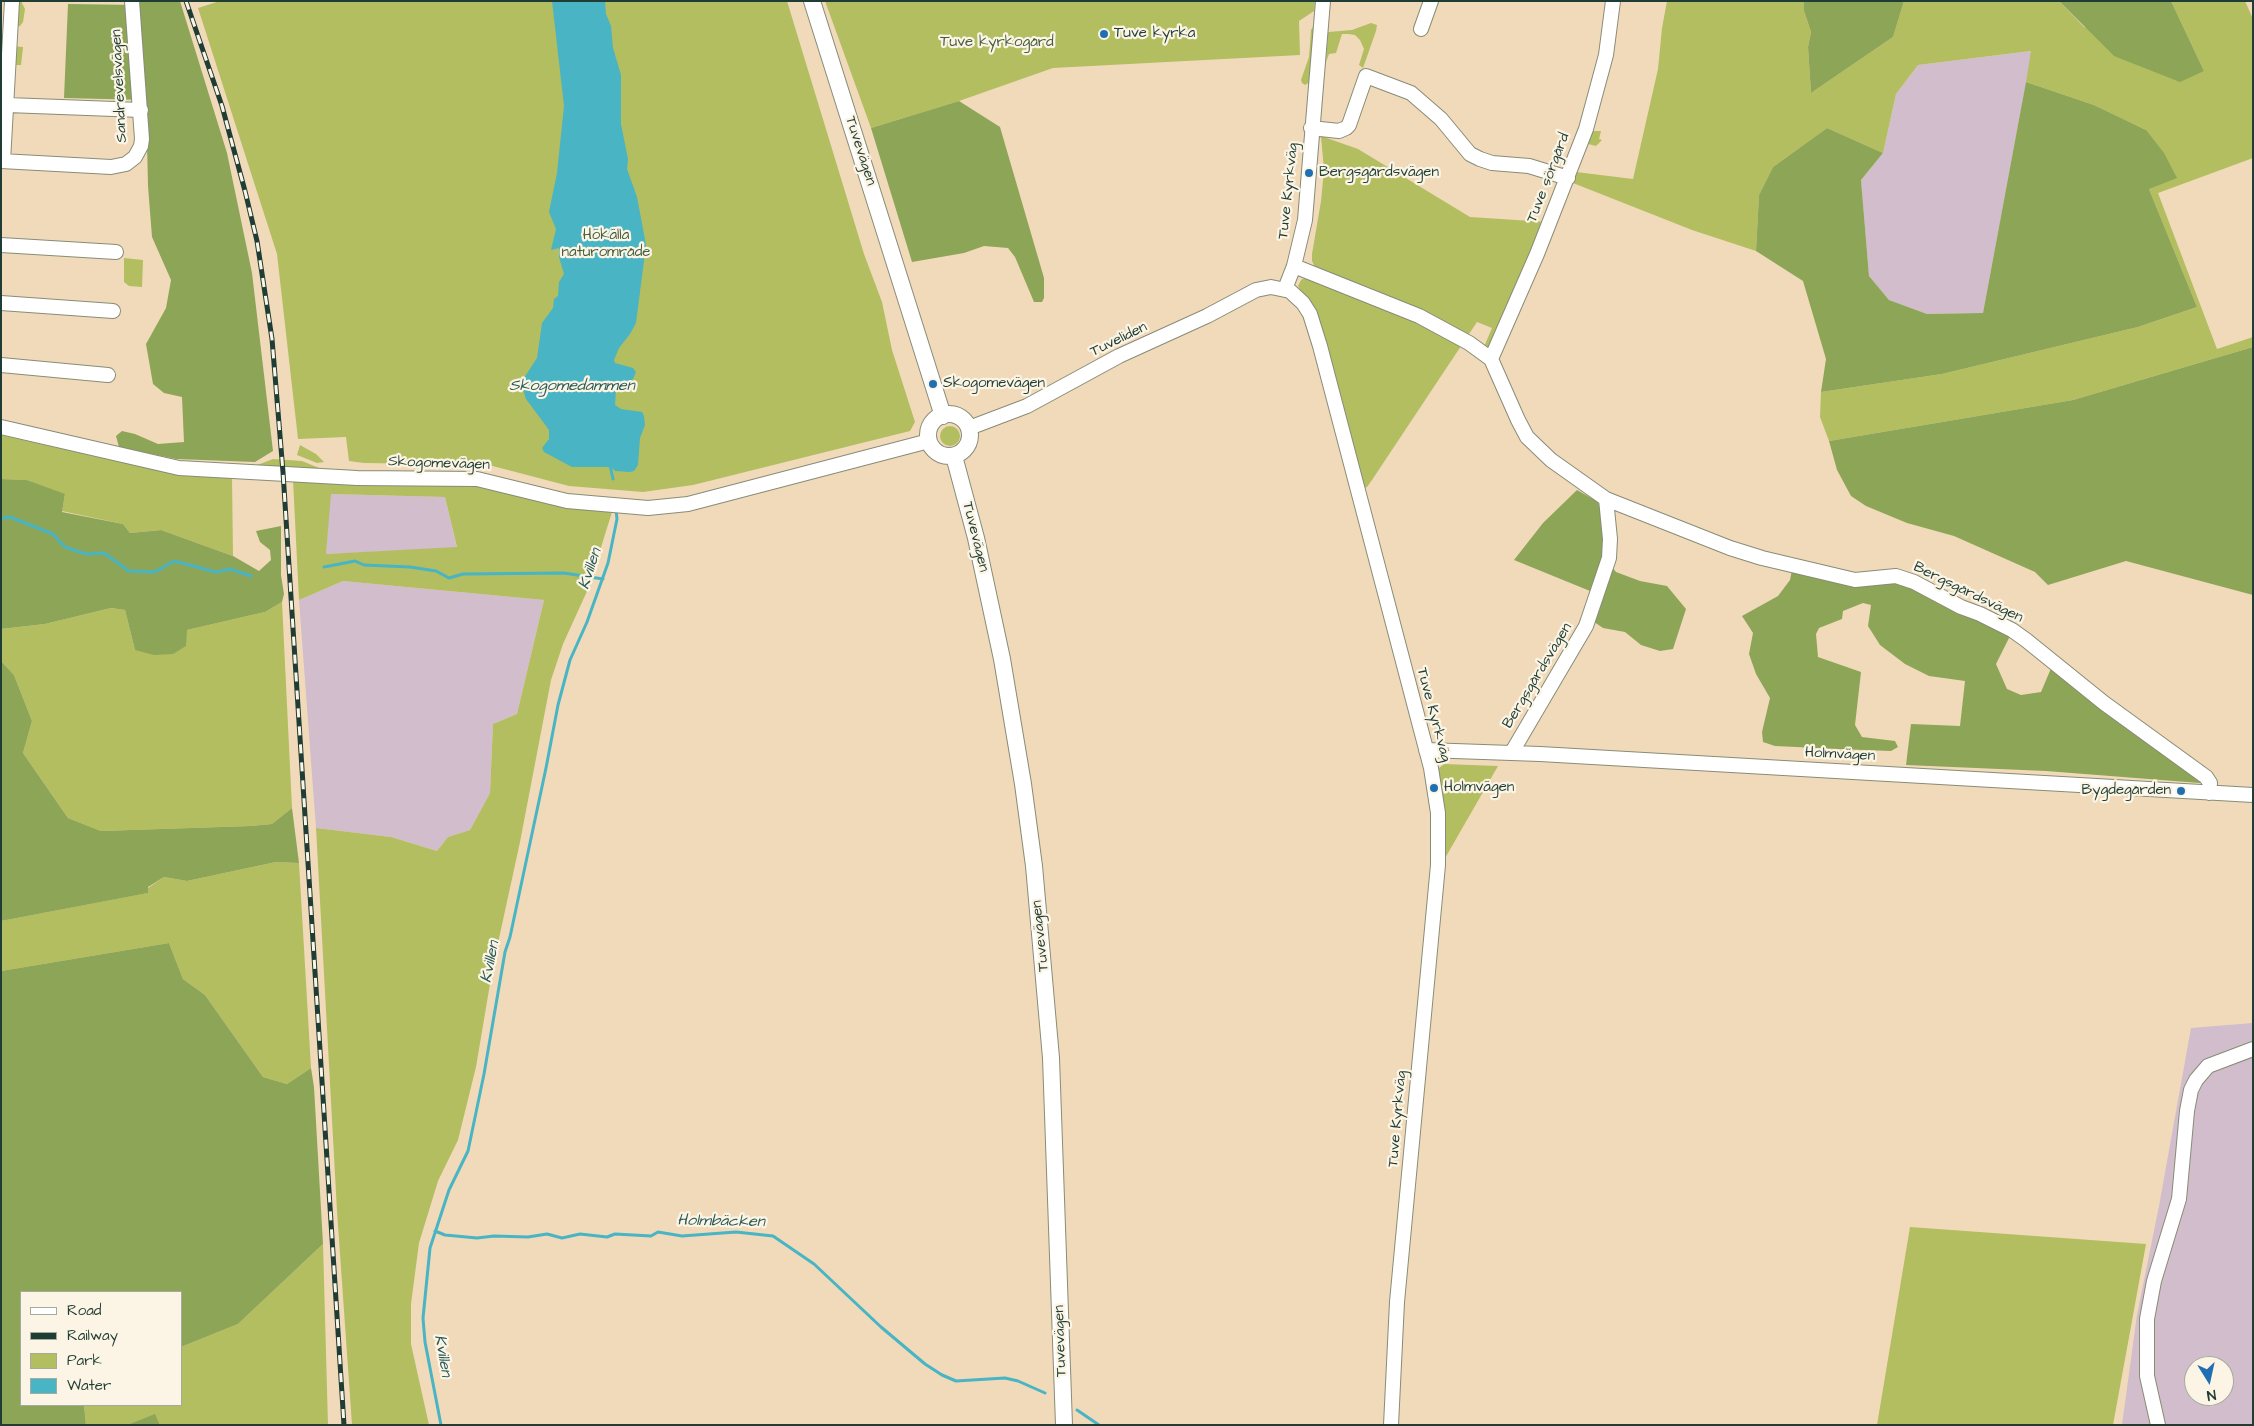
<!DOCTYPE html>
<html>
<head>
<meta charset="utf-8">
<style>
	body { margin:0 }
	#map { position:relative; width:2254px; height:1426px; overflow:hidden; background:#f1daba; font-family:"Architects Daughter",sans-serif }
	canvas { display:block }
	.frame { position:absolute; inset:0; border:2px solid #1f3d34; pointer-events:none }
	.legend { position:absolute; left:20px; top:1291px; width:162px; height:115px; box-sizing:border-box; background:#fcf5e5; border:1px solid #a4ab9e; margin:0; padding:6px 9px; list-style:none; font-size:15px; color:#1f3d34 }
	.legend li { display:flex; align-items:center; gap:10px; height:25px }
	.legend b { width:25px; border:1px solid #a4ab9e }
	.north { position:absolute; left:2184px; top:1356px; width:50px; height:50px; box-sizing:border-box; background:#fcf5e5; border:1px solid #a4ab9e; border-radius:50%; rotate:170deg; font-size:14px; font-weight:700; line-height:20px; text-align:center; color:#1f3d34 }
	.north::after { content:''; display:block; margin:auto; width:18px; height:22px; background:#1f6fb2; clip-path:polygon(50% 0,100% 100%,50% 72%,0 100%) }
</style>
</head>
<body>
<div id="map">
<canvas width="2254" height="1426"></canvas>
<div class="frame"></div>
<ul class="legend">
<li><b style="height:6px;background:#fff"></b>Road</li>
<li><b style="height:6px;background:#1f3d34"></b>Railway</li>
<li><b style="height:14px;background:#b2be60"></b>Park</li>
<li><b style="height:14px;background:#48b4c4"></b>Water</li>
</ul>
<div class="north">N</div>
</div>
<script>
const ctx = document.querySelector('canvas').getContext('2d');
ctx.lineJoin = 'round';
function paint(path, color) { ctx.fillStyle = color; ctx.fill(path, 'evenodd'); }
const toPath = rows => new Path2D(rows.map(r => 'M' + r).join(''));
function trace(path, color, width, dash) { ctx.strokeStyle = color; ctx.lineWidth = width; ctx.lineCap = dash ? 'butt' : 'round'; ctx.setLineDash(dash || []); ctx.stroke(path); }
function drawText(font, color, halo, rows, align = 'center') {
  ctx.font = font + ' "Architects Daughter",sans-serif'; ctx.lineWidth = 4.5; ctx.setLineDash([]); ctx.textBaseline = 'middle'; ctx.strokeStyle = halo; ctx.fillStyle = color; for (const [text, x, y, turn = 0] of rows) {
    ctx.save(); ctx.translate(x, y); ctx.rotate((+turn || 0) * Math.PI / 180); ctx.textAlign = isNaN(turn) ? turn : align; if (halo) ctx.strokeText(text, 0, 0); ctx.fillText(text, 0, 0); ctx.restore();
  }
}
const industrial = toPath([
	[2032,51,1983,313,1927,314,1889,300,1869,276,1861,180,1883,153,1896,94,1918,65],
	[330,494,445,497,457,548,326,554],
	[343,581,544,600,517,714,493,724,490,793,470,830,448,837,437,851,391,837,316,828,299,600],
	[2253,1023,2253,1425,2122,1425,2137,1315,2159,1206,2191,1028],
	[2194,1366,2224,1366,2224,1396,2194,1396]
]);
const green = toPath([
	[15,1,21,1,25,9,23,22,20,26,14,27],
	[220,1,787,1,864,254,882,302,892,350,915,422,910,431,693,485,643,492,569,486,485,464,454,462,429,464,364,463,349,461,346,437,298,439,277,254,198,8],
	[825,1,1315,1,1314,11,1299,21,1300,55,1053,68,959,101,871,128],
	[1667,1,1804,1,1804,11,1811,32,1808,47,1811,93,1893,37,1904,1,2059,1,2084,27,2204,71,2171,1,2245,1,2253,19,2253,158,2158,193,2217,349,2253,337,2253,347,2073,400,1829,441,1820,417,1821,392,1942,374,2138,327,2197,307,2149,189,2146,130,2094,105,2026,82,2031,51,1918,65,1896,94,1883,153,1827,128,1773,167,1759,195,1756,251,1692,230,1573,183,1576,172,1633,179,1658,69,1662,28],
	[1371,23,1377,25,1376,31,1363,68,1359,65,1364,49,1360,40,1355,35,1348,34,1342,34,1336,53,1329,54,1326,62,1328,32,1352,30],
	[1314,25,1310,82,1305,85,1302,83,1301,80,1309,57,1311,30],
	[12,46,23,47,21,65,11,65],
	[1595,131,1601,131,1599,139,1602,140,1596,146,1588,144,1587,141,1590,132],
	[1321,136,1358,149,1470,217,1547,222,1498,356,1483,349,1492,328,1477,322,1372,480,1367,487,1362,489,1303,295,1298,286,1301,280,1317,271,1312,261,1312,254,1321,201,1324,170],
	[124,258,143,260,142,287,129,286,124,282],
	'940 436a10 10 0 1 1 20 0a10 10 0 1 1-20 0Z',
	[1,435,124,463,184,473,232,477,233,556,161,530,130,533,123,524,62,511,65,495,27,480,1,479],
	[300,445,316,454,324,462,317,463,297,455],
	[273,459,302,461,324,470,273,466,252,467],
	[293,480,477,485,573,507,612,512,588,589,563,644,551,680,520,842,493,966,476,1067,458,1140,438,1181,419,1243,411,1304,411,1344,429,1425,352,1425,337,1211,316,828,391,837,437,851,448,837,470,830,490,793,493,724,517,714,544,600,343,581,299,600],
	[331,494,445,497,457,547,326,554],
	[282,602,292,808,272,824,251,826,101,831,68,818,23,753,32,721,14,675,1,661,1,629,45,624,111,608,125,610,135,650,187,630,265,612],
	[1444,764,1498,766,1444,860,1438,769],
	[276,862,299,863,311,1068,287,1084,263,1077,205,995,183,979,169,943,1,971,1,921,147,893,148,888,164,877,187,881],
	[1910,1227,2146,1244,2113,1425,1877,1425],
	[323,1244,328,1425,160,1425,155,1415,127,1425,86,1425,84,1405,181,1405,181,1347,238,1324]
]);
const forest = toPath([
	[137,1,180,1,227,153,252,273,273,451,255,462,176,459,119,447,116,436,122,431,135,434,158,444,184,442,182,397,164,393,153,384,146,344,166,308,171,280,152,237,148,186,146,100,64,98,68,4,137,5],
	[1804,1,1904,1,1893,37,1811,93,1808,47,1811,32,1804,11],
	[2059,1,2171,1,2204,71,2180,82,2114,56],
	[2026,82,2094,105,2146,130,2164,153,2177,178,2149,189,2197,307,2138,327,1942,374,1821,392,1826,359,1803,281,1756,251,1759,195,1773,167,1827,128,1883,153,1861,180,1869,276,1889,300,1927,314,1983,313],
	[959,101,1000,127,1044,278,1044,298,1042,302,1034,302,1015,257,1008,248,984,246,964,253,912,262,871,128],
	[2253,347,2253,595,2126,561,2048,585,2035,572,1954,536,1907,523,1866,506,1851,496,1837,470,1829,441,2073,400],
	[1,479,27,480,65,494,62,512,123,524,130,533,161,530,233,556,259,571,271,560,270,550,260,542,256,531,281,526,281,575,284,594,282,602,265,612,187,630,186,646,173,654,154,655,135,650,125,610,111,608,45,624,1,629],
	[1577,490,1598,502,1607,531,1604,557,1616,572,1640,581,1667,586,1686,609,1673,649,1660,651,1641,645,1625,632,1603,628,1584,615,1590,591,1514,560,1543,523],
	[1792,570,1891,581,1907,584,2007,632,2009,638,1996,664,2007,689,2021,695,2041,692,2052,666,2200,778,2200,783,2046,771,1906,765,1911,724,1960,726,1965,681,1929,676,1905,664,1880,645,1868,626,1871,605,1863,603,1843,611,1842,619,1819,628,1816,634,1818,657,1861,672,1855,725,1862,737,1895,741,1898,747,1891,751,1838,749,1775,746,1763,742,1762,732,1770,698,1756,674,1749,654,1753,633,1742,616,1778,596,1790,580],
	[1,661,14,675,32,721,23,753,68,818,101,831,251,826,272,824,292,808,299,863,276,862,187,881,164,877,148,887,148,893,1,921],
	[169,943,183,979,205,995,263,1077,287,1084,311,1068,314,1087,323,1244,238,1324,181,1347,181,1292,21,1292,21,1405,84,1405,86,1425,1,1425,1,971],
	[155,1414,160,1425,127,1425]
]);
const water = toPath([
	[552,1,605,1,606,14,611,26,613,48,621,75,621,124,628,159,627,169,637,197,646,245,636,323,630,334,619,348,614,360,615,363,633,368,636,372,633,379,616,389,615,405,621,409,642,412,644,416,645,425,640,438,638,465,634,471,630,472,615,471,611,467,572,467,544,452,542,448,549,439,549,430,526,399,522,386,522,381,537,358,542,323,553,308,554,299,558,296,559,282,564,274,559,257,559,248,551,250,556,229,549,212,557,173,564,106]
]);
const stream = toPath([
	[610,465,613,479],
	[1,518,10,517,53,534,65,547,86,554,104,553,129,571,155,572,174,561,216,572,230,569,251,576],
	[324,567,355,561,364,565,410,567,436,571,449,578,463,574,564,573,603,579],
	[435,1231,445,1235,477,1238,494,1236,528,1237,547,1234,562,1238,580,1234,607,1237,615,1234,651,1236,658,1232,682,1236,736,1232,773,1236,814,1264,881,1327,925,1364,942,1375,956,1381,1005,1378,1018,1381,1045,1393],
	[1077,1410,1099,1425],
	[441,1425,425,1342,423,1318,430,1248,449,1190,468,1151,484,1074,505,952,510,937,546,768,558,705,570,660,587,622,608,563,617,519,616,510]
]);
const minor = toPath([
	[1421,29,1431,1],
	[1,107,7,105,141,110],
	[1311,128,1339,131,1346,128,1349,125,1366,76,1411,93,1441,119,1470,154,1480,159,1492,163,1529,166,1568,178],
	[1,161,111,167,126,164,135,157,141,146,142,139,132,1],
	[3,161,12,1],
	[1,245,116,252],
	[1294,266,1419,316,1469,343,1491,359,1518,420,1527,437,1551,460,1606,499,1730,548,1762,558,1855,580,1896,576,1914,582,1961,607,1980,614,2012,630,2026,640,2104,703,2206,777,2210,783,2209,793],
	[1285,289,1294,266,1305,220,1323,1],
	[1,303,113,311],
	[1491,359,1537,254,1586,129,1606,55,1613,1],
	[1,365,108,375],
	[1,427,179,468,357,478,477,479,567,501,648,508,688,504,929,441],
	[969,428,1027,406,1119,356,1207,316,1256,290,1271,287,1290,291,1303,303,1310,314,1320,346,1431,768,1438,813,1438,865,1397,1302,1391,1425],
	[1426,750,1540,754,2253,795],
	[1512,752,1586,626,1609,558,1610,539,1606,499],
	[2158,1425,2147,1376,2147,1319,2154,1281,2179,1199,2187,1111,2191,1090,2196,1080,2208,1066,2253,1049]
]);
const major = toPath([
	[812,1,943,416],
	'928 435a21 21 0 1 1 42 0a21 21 0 1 1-42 0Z',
	[954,456,976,538,1002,659,1023,784,1034,866,1051,1058,1064,1425]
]);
const rail = toPath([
	[186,1,222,106,245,191,257,241,272,339,283,472,344,1425]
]);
const markers = [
	[1104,34,5,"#1f6fb2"],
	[1309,173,5,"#1f6fb2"],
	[933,384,5,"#1f6fb2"],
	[1434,788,5,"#1f6fb2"],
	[2181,791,5,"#1f6fb2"]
];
const poiNames = [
	["Tuve kyrka",1114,34],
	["Bergsgårdsvägen",1319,173],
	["Skogomevägen",943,384],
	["Holmvägen",1444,788],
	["Bygdegården",2171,791,"right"]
];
const parkNames = [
	["Tuve kyrkogård",997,43],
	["Hökälla",606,236],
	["naturområde",606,253]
];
const streetNames = [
	["Sandrevelsvägen",120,86,-93],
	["Tuvevägen",860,151,72],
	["Tuve sörgård",1549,178,-69],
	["Tuve Kyrkväg",1289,191,-84],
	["Tuveliden",1119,340,-26],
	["Skogomevägen",439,464,2],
	["Tuvevägen",975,537,76],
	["Bergsgårdsvägen",1968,593,26],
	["Bergsgårdsvägen",1538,676,-59],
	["Tuve Kyrkväg",1433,715,75],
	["Holmvägen",1840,755,3],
	["Tuvevägen",1041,936,-96],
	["Tuve Kyrkväg",1398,1119,-85],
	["Tuvevägen",1061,1341,-92]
];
const waterNames = [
	["Skogomedammen",572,387],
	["Kvillen",591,569,-72],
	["Kvillen",491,962,-79],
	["Holmbäcken",721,1222,1],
	["Kvillen",442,1356,80]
];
paint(industrial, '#d1bdcb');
paint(green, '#b2be60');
paint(forest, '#8da556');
paint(water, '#48b4c4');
trace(stream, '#48b4c4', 3);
trace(minor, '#888c77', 16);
trace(major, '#888c77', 18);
trace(minor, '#fff', 14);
trace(major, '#fff', 16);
trace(rail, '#1f3d34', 5);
trace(rail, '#fcf5e5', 3, [9]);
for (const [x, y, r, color] of markers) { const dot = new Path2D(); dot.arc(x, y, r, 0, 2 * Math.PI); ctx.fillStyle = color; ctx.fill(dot); trace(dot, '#fcf5e5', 2); }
drawText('15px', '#1f3d34', '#fcf5e5', poiNames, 'left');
drawText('15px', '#445d3f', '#fcf5e5', parkNames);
drawText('15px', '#1f3d34', '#fcf5e5', streetNames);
drawText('italic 16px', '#295b58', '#fcf5e5', waterNames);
</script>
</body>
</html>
